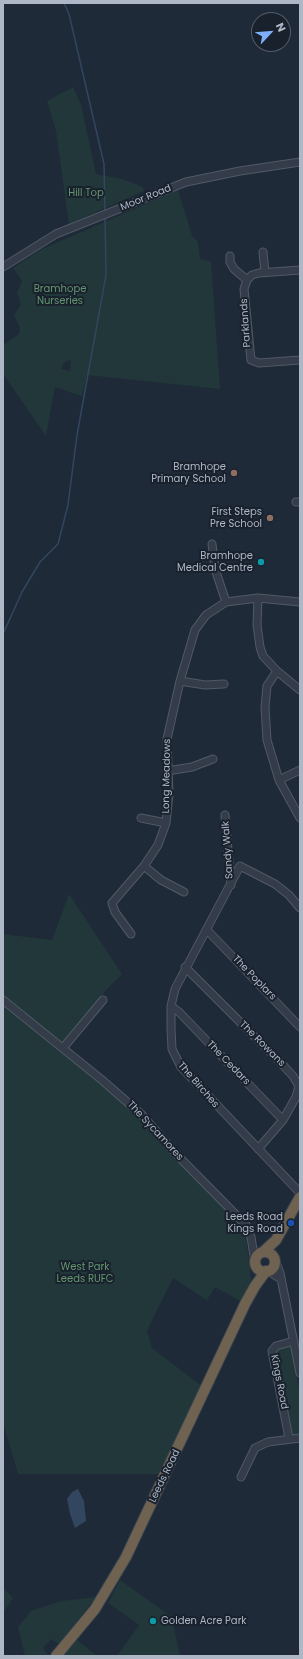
<!DOCTYPE html>
<html>
<head>
<meta charset="utf-8">
<style>
	body { margin:0 }
	#map { position:relative; width:303px; height:1659px; overflow:hidden; background:#1f2a38; font-family:Poppins,sans-serif }
	canvas { display:block }
	.frame { position:absolute; inset:0; border:4px solid #adb7c5; pointer-events:none }
	.north { position:absolute; left:251px; top:12px; width:40px; height:40px; box-sizing:border-box; background:#19212d; border:1px solid #545d6a; border-radius:50%; rotate:64deg; font-size:11px; font-weight:700; line-height:16px; text-align:center; color:#adb7c5 }
	.north::after { content:''; display:block; margin:auto; width:14px; height:18px; background:#7daffa; clip-path:polygon(50% 0,100% 100%,50% 72%,0 100%) }
</style>
</head>
<body>
<div id="map">
<canvas width="303" height="1659"></canvas>
<div class="frame"></div>
<div class="north">N</div>
</div>
<script>
const ctx = document.querySelector('canvas').getContext('2d');
ctx.lineJoin = 'round';
function paint(path, color) { ctx.fillStyle = color; ctx.fill(path, 'evenodd'); }
const toPath = rows => new Path2D(rows.map(r => 'M' + r).join(''));
function trace(path, color, width, dash) { ctx.strokeStyle = color; ctx.lineWidth = width; ctx.lineCap = dash ? 'butt' : 'round'; ctx.setLineDash(dash || []); ctx.stroke(path); }
function drawText(font, color, halo, rows, align = 'center') {
  ctx.font = font + ' Poppins,sans-serif'; ctx.lineWidth = 4; ctx.setLineDash([]); ctx.textBaseline = 'middle'; ctx.strokeStyle = halo; ctx.fillStyle = color; for (const [text, x, y, turn = 0] of rows) {
    ctx.save(); ctx.translate(x, y); ctx.rotate((+turn || 0) * Math.PI / 180); ctx.textAlign = isNaN(turn) ? turn : align; if (halo) ctx.strokeText(text, 0, 0); ctx.fillText(text, 0, 0); ctx.restore();
  }
}
const green = toPath([
	[73,87,81,104,96,174,122,179,143,187,144,191,69,224,56,131,47,101],
	[178,190,192,235,198,242,200,259,211,261,220,389,87,375,82,396,55,387,46,436,3,374,3,345,19,334,20,328,14,315,21,304,17,293,22,281,13,268,40,250],
	[71,359,70,371,61,369,64,363],
	[69,894,122,974,107,989,62,1045,3,995,3,934,52,940],
	[3,1005,52,1045,119,1097,135,1112,235,1217,246,1235,251,1280,242,1302,215,1287,207,1300,173,1278,147,1331,152,1348,203,1387,162,1474,18,1474,3,1423],
	[290,1345,300,1393,300,1436,292,1435,275,1352,277,1349],
	[120,1580,172,1617,180,1656,117,1656,139,1625,108,1603],
	[3,1588,13,1598,3,1613],
	[96,1597,59,1644,51,1639,43,1648,49,1656,25,1656,18,1627,31,1611,61,1601],
	[77,1640,97,1656,63,1656]
]);
const water = toPath([
	[78,1489,84,1501,86,1521,75,1528,70,1514,67,1499,72,1492]
]);
const stream = toPath([
	[64,3,69,14,104,164,105,212],
	[3,634,22,592,40,562,58,544,68,505,77,435,106,275,105,217]
]);
const minor = toPath([
	[263,252,265,272],
	[230,256,230,262,234,269,247,280],
	[3,267,56,234,186,182,240,171,300,162],
	[300,270,259,273,252,275,247,280,244,289,251,360,259,363,300,360],
	[296,502,300,502],
	[212,544,215,569,226,602],
	[258,598,257,625,260,647,263,656,277,671,300,690],
	[277,671,267,686,265,707,267,740,279,780,300,818],
	[180,681,205,685,224,684],
	[167,771,192,767,213,759],
	[279,780,300,770],
	[225,815,231,885],
	[141,818,166,823],
	[144,866,161,880,184,892],
	[300,908,289,895,275,884,240,866,175,989,171,1006,171,1028,172,1049,181,1067,300,1193],
	[207,930,300,1027],
	[131,934,115,912,112,903,144,866,158,845,166,823,169,794,167,739,180,681,195,630,206,615,226,602,258,598,300,602],
	[185,967,280,1062,293,1076,299,1086,296,1097,283,1120,258,1149],
	[3,1000,102,1080,142,1115,179,1157,246,1225,251,1237,255,1262],
	[171,1006,179,1012,283,1120],
	[63,1048,103,1000],
	[275,1260,280,1273,300,1373],
	[268,1271,281,1279],
	[289,1438,272,1351,276,1346,294,1341],
	[241,1477,255,1448,268,1442,300,1438]
]);
const highway = toPath([
	[263,1252,276,1240,300,1197],
	'255 1262a10 10 0 1 1 20 0a10 10 0 1 1-20 0Z',
	[56,1656,95,1609,126,1557,245,1304,255,1286,266,1271]
]);
const markers = [
	[234,473,4,"#8d6e63"],
	[270,518,4,"#8d6e63"],
	[261,562,4,"#0f9aa8"],
	[291,1223,4,"#1a4fb4"],
	[153,1621,4,"#0f9aa8"]
];
const parkNames = [
	["Hill Top",86,193],
	["Bramhope",60,289],
	["Nurseries",60,301],
	["West Park",85,1267],
	["Leeds RUFC",85,1279]
];
const streetNames = [
	["Moor Road",146,198,-22],
	["Parklands",246,323,-94],
	["Long Meadows",167,776,-89],
	["Sandy Walk",228,850,-94],
	["The Poplars",254,978,46],
	["The Rowans",262,1044,45],
	["The Cedars",228,1063,46],
	["The Birches",198,1085,49],
	["The Sycamores",155,1131,47],
	["Kings Road",279,1382,79],
	["Leeds Road",165,1476,-64]
];
const poiNames = [
	["Bramhope",226,467],
	["Primary School",226,479],
	["First Steps",262,512],
	["Pre School",262,524],
	["Bramhope",253,556],
	["Medical Centre",253,568],
	["Leeds Road",283,1217],
	["Kings Road",283,1229],
	["Golden Acre Park",161,1621,"left"]
];
paint(green, '#213739');
paint(water, '#324660');
trace(stream, '#324660', 1.5);
trace(minor, '#505a66', 9);
trace(highway, '#3b4450', 12);
trace(minor, '#333c48', 7);
trace(highway, '#6f6250', 10);
for (const [x, y, r, color] of markers) { const dot = new Path2D(); dot.arc(x, y, r, 0, 2 * Math.PI); ctx.fillStyle = color; ctx.fill(dot); trace(dot, '#19212d', 1.5); }
drawText('10px', '#64966f', '#19212d', parkNames);
drawText('10px', '#adb7c5', '#19212d', streetNames);
drawText('10px', '#adb7c5', '#19212d', poiNames, 'right');
</script>
</body>
</html>
